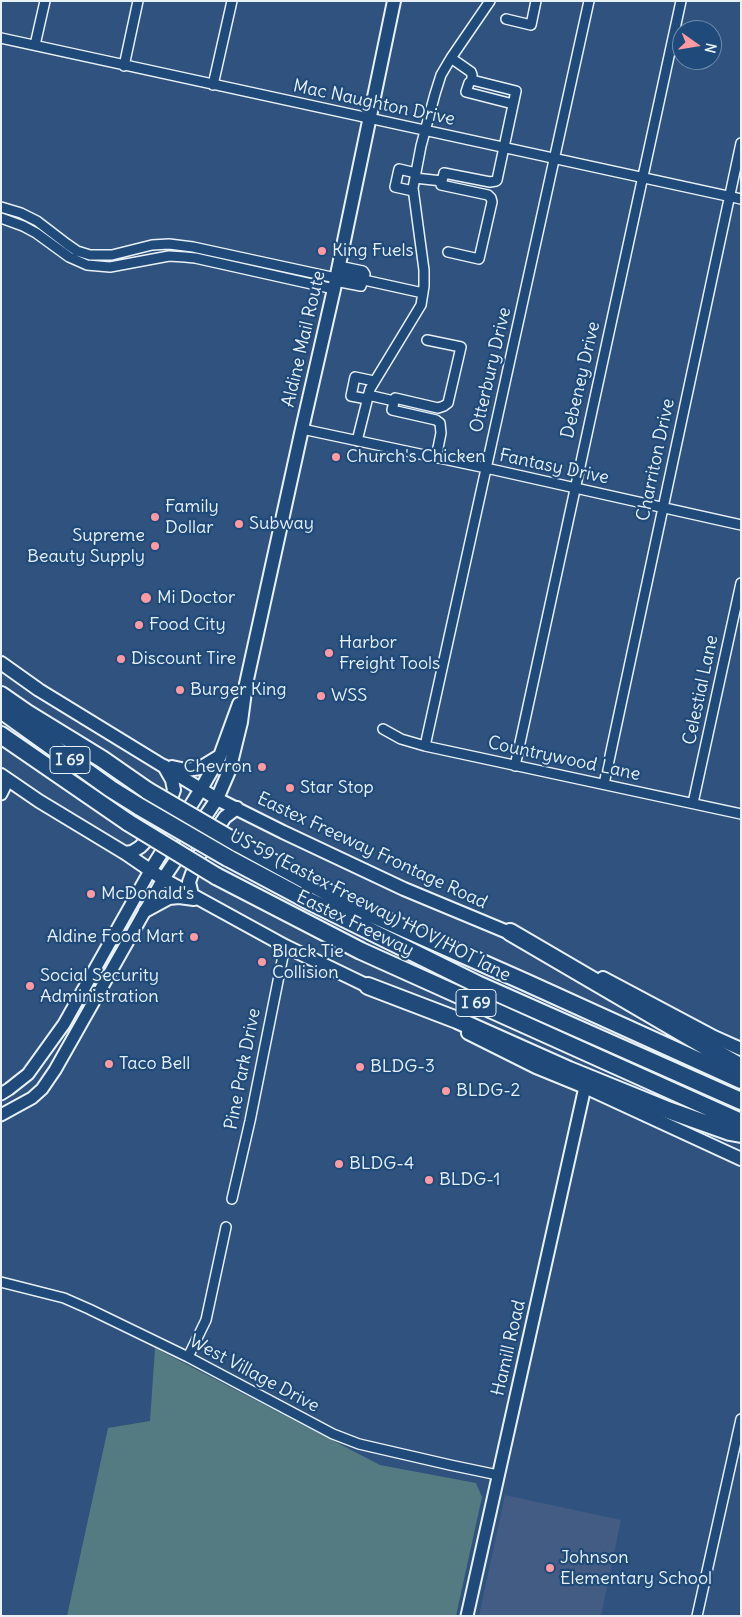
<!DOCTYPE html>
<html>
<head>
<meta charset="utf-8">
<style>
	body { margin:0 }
	#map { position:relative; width:742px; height:1617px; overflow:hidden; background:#2f527f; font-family:Delius,sans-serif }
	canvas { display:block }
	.frame { position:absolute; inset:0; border:2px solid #e8f1f8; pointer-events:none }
	.north { position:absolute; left:672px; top:20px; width:50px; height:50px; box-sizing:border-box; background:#1f4a7a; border:1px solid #6f8dac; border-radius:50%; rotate:103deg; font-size:14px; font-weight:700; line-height:20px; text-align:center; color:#e8f1f8 }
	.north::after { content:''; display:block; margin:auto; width:18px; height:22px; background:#ff9aa2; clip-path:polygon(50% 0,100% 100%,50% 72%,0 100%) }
</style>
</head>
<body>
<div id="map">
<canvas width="742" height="1617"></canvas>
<div class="frame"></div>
<div class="north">N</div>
</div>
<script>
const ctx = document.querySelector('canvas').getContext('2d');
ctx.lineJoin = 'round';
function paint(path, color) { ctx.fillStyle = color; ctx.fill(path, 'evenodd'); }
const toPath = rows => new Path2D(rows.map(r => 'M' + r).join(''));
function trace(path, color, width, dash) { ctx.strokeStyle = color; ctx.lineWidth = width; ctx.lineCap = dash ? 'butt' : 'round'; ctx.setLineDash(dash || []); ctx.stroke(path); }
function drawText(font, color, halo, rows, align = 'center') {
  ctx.font = font + ' Delius,sans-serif'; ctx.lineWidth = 4.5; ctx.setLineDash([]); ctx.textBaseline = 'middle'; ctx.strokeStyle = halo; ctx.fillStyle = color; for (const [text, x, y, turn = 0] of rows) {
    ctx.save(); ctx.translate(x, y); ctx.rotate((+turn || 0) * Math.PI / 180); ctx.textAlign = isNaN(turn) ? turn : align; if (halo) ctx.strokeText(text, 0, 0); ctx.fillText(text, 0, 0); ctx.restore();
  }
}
const built = toPath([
	[505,1495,621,1520,601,1616,479,1616]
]);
const green = toPath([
	[155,1348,380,1465,476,1483,482,1497,456,1616,67,1616,108,1428,150,1421]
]);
const minor = toPath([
	[506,19,531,25,536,1],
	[1,38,741,199],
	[35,45,45,1],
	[451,58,471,72,472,75,472,80],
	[124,66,138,1],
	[213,85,232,1],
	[415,178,442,181],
	[413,191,395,187,399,169,416,173],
	[1,207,21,213,37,221,67,244,77,251,90,255,112,255,152,245,169,244,193,247,336,278],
	[1,218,23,226,36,233,69,257,87,265,110,267,169,256,185,257,195,258,334,289],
	[448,252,479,259,492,202,491,198,488,195,441,185,444,173,490,182,496,181,497,180,516,91,472,80,469,83,466,92,513,104],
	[337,274,423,293],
	[335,281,361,286,365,274,363,271,339,266],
	[427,340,461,347,448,403,444,406,438,408,395,398,392,410,436,420,440,423,441,433,436,458],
	[368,395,394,401],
	[367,399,351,396,355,377,374,381],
	[302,429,486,468,741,525],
	[357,441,370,389,421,305,424,286,424,270,413,188,421,146,435,94,441,75,451,58,490,1],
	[383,729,401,739,425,746,741,814],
	[425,746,589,1],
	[515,766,681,1],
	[604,784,741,143],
	[693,803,741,583],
	[232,1199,250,1121,285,946],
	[1,1282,64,1298,89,1309,188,1357,333,1434,359,1444,450,1465,498,1475],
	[188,1357,206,1320,226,1227],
	[697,1616,741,1419]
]);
const tertiary = toPath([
	[1,794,8,780],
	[1,1094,9,1089,28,1074,64,1024,150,871],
	[1,1115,32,1098,42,1089,55,1070,163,879],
	[467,1616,585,1087]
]);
const secondary = toPath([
	[1,663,39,690,217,799,283,832,404,889,517,936],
	[172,767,186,770,200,768,218,757],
	[1,775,39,801,125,853,163,879,285,946,376,990],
	[125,853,132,852,140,847,153,834,167,809,174,790,172,780,164,766],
	[150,871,201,789,220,756,239,704],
	[163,879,217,799,229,771,241,722,246,684,302,429,334,289,394,1],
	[192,895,189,882,198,857,225,817,237,808],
	[145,911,169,898,179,897,194,899],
	[603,978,714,1037,741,1049],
	[468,1033,536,1067,585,1087,741,1159]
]);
const motorway = toPath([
	[1,695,27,713,102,759,148,791],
	[1,710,111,789,140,807],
	[1,735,129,823],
	[237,843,351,905,525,982,741,1080],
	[228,858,307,900,477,984,741,1101],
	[216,876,361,951,741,1122],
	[510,932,741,1067],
	[368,986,457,1020,569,1070,665,1109,730,1132,741,1134]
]);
const motorwayBridge = toPath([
	[148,791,237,843],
	[140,807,228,858],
	[129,823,216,876]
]);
const markers = [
	[322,251,5,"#ff9aa2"],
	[336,457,5,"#ff9aa2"],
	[155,517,5,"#ff9aa2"],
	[239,524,5,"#ff9aa2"],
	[155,546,5,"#ff9aa2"],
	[146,598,6,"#ff9aa2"],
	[139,625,5,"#ff9aa2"],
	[329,653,5,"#ff9aa2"],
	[121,659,5,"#ff9aa2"],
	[180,690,5,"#ff9aa2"],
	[321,696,5,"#ff9aa2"],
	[262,767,5,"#ff9aa2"],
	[290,788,5,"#ff9aa2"],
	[91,894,5,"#ff9aa2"],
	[194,937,5,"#ff9aa2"],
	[262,962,5,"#ff9aa2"],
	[30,986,5,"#ff9aa2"],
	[109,1064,5,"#ff9aa2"],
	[360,1067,5,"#ff9aa2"],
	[446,1091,5,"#ff9aa2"],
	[339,1164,5,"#ff9aa2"],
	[429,1180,5,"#ff9aa2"],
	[550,1568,5,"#ff9aa2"]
];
const shields = [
	[70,760,40],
	[476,1003,40]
];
const shieldNames = [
	["I 69",70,760],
	["I 69",476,1003]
];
const streetNames = [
	["Mac Naughton Drive",374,103,12],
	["Aldine Mail Route",304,339,-77],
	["Otterbury Drive",491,370,-77],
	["Debeney Drive",581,380,-77],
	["Charriton Drive",656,460,-78],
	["Fantasy Drive",554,467,12],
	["Celestial Lane",701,690,-78],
	["Countrywood Lane",564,759,12],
	["Eastex Freeway Frontage Road",372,851,25],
	["US 59 (Eastex Freeway) HOV/HOT lane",370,906,27],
	["Eastex Freeway",355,924,26],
	["Pine Park Drive",243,1069,-79],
	["Hamill Road",509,1348,-77],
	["West Village Drive",254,1374,28]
];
const poiNames = [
	["King Fuels",332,251],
	["Church's Chicken",346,457],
	["Family",165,507],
	["Dollar",165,528],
	["Subway",249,524],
	["Supreme",145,536,"right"],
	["Beauty Supply",145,557,"right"],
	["Mi Doctor",157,598],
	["Food City",149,625],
	["Harbor",339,643],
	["Freight Tools",339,664],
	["Discount Tire",131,659],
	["Burger King",190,690],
	["WSS",331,696],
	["Chevron",252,767,"right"],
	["Star Stop",300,788],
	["McDonald's",101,894],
	["Aldine Food Mart",184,937,"right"],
	["Black Tie",272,952],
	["Collision",272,973],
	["Social Security",40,976],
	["Administration",40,997],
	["Taco Bell",119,1064],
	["BLDG-3",370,1067],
	["BLDG-2",456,1091],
	["BLDG-4",349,1164],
	["BLDG-1",439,1180],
	["Johnson",560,1558],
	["Elementary School",560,1579]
];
paint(built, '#425c84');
paint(green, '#537b81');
trace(minor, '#e8f1f8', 12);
trace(tertiary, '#e8f1f8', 15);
trace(secondary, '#e8f1f8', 16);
trace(motorway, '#e8f1f8', 20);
trace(minor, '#1f4a7a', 9);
trace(tertiary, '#1f4a7a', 11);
trace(secondary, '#1f4a7a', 12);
trace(motorway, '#1f4a7a', 16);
trace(motorwayBridge, '#e8f1f8', 20, []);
trace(motorwayBridge, '#1f4a7a', 16);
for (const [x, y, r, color] of markers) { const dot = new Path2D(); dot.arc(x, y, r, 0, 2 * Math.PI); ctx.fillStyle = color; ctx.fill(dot); trace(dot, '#1f4a7a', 2); }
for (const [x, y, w] of shields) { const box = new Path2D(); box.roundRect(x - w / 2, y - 13.5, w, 27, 4); ctx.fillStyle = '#1f4a7a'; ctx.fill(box); trace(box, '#e8f1f8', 1); }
drawText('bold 16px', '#e8f1f8', null, shieldNames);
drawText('18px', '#e8f1f8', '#1f4a7a', streetNames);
drawText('18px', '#e8f1f8', '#1f4a7a', poiNames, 'left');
</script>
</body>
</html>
